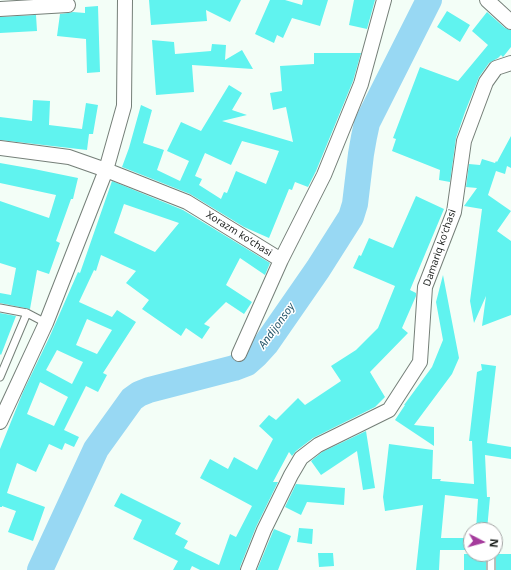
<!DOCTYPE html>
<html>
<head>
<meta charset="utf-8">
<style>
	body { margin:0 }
	#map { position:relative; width:511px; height:570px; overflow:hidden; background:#f3fef7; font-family:"Noto Sans",sans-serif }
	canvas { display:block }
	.north { position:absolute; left:463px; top:522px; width:40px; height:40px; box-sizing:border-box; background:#fff; border:1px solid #a3a5a4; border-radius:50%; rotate:96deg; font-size:11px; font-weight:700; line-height:16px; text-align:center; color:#1a1e1c }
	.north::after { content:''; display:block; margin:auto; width:14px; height:18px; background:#a53b9c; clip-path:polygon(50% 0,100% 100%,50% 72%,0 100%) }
</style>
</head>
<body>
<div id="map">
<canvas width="511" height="570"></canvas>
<div class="north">N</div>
</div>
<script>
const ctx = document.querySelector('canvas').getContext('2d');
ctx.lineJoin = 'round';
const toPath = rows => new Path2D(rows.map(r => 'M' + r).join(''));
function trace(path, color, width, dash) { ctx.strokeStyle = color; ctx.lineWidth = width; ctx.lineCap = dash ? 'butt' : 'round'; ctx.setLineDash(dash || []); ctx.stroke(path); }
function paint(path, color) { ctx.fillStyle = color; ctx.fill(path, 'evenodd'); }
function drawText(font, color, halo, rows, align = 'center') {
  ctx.font = font + ' "Noto Sans",sans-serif'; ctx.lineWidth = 3; ctx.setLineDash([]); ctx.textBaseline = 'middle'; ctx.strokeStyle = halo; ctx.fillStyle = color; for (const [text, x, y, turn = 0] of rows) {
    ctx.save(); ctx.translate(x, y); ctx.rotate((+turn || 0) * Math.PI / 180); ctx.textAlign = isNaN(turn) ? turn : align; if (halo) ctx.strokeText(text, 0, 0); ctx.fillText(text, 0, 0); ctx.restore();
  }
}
const river = toPath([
	[40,570,96,449,132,399,139,394,149,390,234,368,247,363,256,355,266,344,318,269,351,217,355,204,361,154,364,137,367,123,429,0]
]);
const building = toPath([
	[149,0,241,0,230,22,206,10,207,21,151,25],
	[270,0,285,0,302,5,303,0,328,0,320,26,292,18,283,38,277,35,274,43,255,34],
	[354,0,375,0,367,29,349,25],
	[98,6,100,72,87,73,86,39,57,36,60,14,68,13,73,12,85,13,85,7],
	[447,11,470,25,460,42,437,27],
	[487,12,505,28,511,30,511,47,503,57,501,55,498,58,489,63,479,77,465,112,456,138,450,182,439,180,440,170,392,151,396,139,393,138,420,67,458,81,488,45,472,31],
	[36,15,37,31,0,33,0,17],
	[152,40,174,42,175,54,211,51,212,44,226,45,225,60,242,50,253,69,192,65,194,92,156,95],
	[314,53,361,53,353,81,316,171,308,187,295,182,292,190,289,189,269,238,244,227,190,194,122,167,129,148,141,105,152,110,143,143,164,150,157,170,180,181,189,161,167,151,181,122,201,131,229,85,242,93,232,110,247,115,222,121,293,142,286,107,273,110,270,93,282,91,280,66,314,64],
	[242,141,279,151,266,184,236,171,227,193,224,192,221,199,199,185,202,179,195,176,205,153,231,165],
	[33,100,50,101,49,125,82,129,86,103,98,105,93,134,89,134,87,150,0,140,0,117,32,121],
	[511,136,511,168,507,166,505,174,496,171,488,195,511,211,497,231,511,241,511,315,482,326,486,296,474,323,470,301,482,209,464,206,477,188,466,187,469,164,480,165,482,159,495,163,496,161,497,162],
	[0,163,34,169,78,178,73,199,71,199,56,241,60,243,49,274,37,270,30,309,0,303,0,293,11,295,16,268,0,263,0,201,49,218,56,195,0,183],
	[112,181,183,210,270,263,265,275,240,258,226,285,252,302,244,314,226,302,204,324,210,327,202,339,186,328,181,336,142,309,149,300,126,283,136,271,101,255,96,271,94,270,79,302,112,317,117,310,136,322,103,373,107,375,98,392,86,386,64,430,79,437,74,447,65,443,62,450,49,444,36,472,17,463,7,493,45,507,33,541,8,532,16,511,2,506,2,507,0,507,0,449,23,392,49,338,67,297,78,272,80,273],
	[124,204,179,223,155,252,114,233],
	[87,319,112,330,97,354,76,345],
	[57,350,83,362,72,384,46,370],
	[40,382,68,397,54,426,27,414],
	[416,196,444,209,410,290,416,293,416,296,402,328,408,333,370,372,385,397,375,407,313,438,296,451,292,456,289,452,273,482,278,482,256,527,240,567,240,570,200,570,192,566,190,570,173,570,178,561,133,539,142,520,114,506,121,493,181,523,175,534,188,541,184,548,219,565,230,534,236,537,252,506,200,478,210,459,228,469,234,457,257,470,273,439,259,426,269,415,276,420,298,398,305,405,341,381,331,366,356,350,378,328,395,286,353,268,359,255,361,256,369,238,393,248],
	[443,275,459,358,452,374,414,425,434,427,434,446,395,420,405,405,404,405,432,367,443,340,436,302],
	[0,313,16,316,1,355,0,354],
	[481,364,496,366,487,443,511,447,511,459,485,455,487,497,490,497,487,530,476,530,478,499,445,495,441,538,471,538,471,550,440,550,439,570,416,570,423,505,385,511,383,497,389,444,433,450,432,479,441,479,440,481,474,484,472,441,469,441,477,372,482,370],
	[366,431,375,488,363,490,357,451,321,475,311,461,322,452],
	[296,484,345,488,344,505,307,502,301,515,285,507],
	[299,528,313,529,312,544,297,542],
	[274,529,291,536,278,570,257,570],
	[318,553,333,553,334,566,319,567],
	[464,554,486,554,486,570,464,570],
	[496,554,511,554,511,570,496,570]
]);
const service = toPath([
	[0,308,27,313,46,323],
	[0,377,27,313],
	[491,570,491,554]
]);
const minor = toPath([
	[487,0,511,22],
	[0,9,68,5],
	[0,148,69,157,106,170,187,202,281,260,324,175,361,84,384,0],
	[239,354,281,260],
	[0,422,46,323,106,170,124,106,125,0],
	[248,570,264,530,291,475,301,458,318,445,389,410,420,362,425,287,454,212,464,141,486,82,496,68,511,63]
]);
const streetNames = [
	["Xorazm koʻchasi",239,234,32],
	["Damariq koʻchasi",440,248,-71]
];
const waterNames = [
	["Andijonsoy",277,326,-54]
];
trace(river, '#98d8f3', 26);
paint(building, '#60f3ef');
trace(service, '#757f78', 9);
trace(minor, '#757f78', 16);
trace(service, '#fff', 7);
trace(minor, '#fff', 14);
drawText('10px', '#1a1e1c', '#fff', streetNames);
drawText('italic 11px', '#28596d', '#fff', waterNames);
</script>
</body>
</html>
